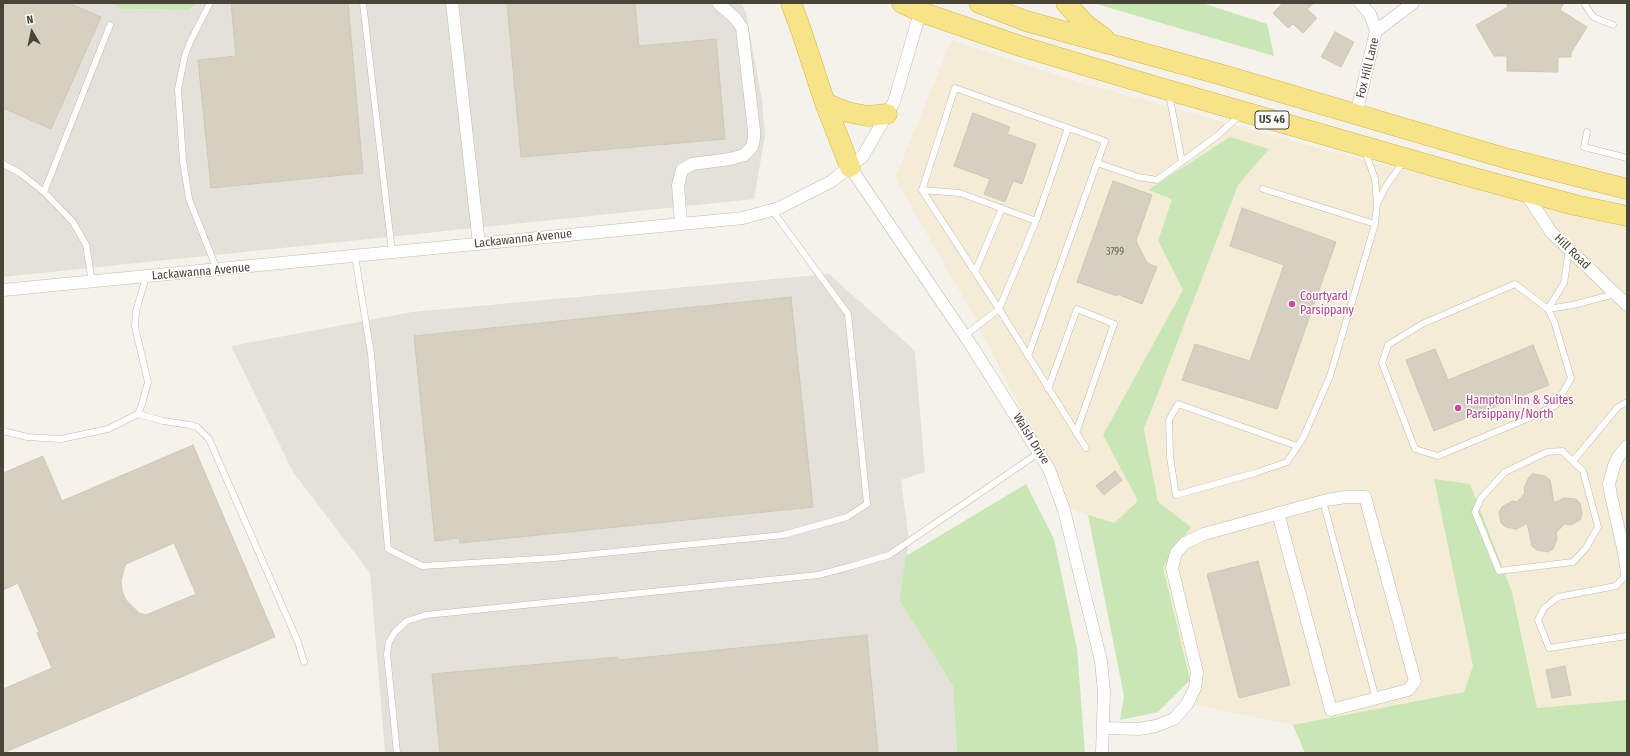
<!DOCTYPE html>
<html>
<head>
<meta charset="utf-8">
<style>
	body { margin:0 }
	#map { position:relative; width:1630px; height:756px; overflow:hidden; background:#f4f2ea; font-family:"Fira Sans Condensed",sans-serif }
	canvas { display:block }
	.frame { position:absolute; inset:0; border:4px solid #484438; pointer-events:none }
	.north { position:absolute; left:12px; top:12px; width:40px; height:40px; -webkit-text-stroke:3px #fff; paint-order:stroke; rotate:351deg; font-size:11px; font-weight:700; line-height:16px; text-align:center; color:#484438 }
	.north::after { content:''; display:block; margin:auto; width:14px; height:18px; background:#484438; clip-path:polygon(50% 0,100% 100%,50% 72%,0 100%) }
</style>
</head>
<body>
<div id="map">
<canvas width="1630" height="756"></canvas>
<div class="frame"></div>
<div class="north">N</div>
</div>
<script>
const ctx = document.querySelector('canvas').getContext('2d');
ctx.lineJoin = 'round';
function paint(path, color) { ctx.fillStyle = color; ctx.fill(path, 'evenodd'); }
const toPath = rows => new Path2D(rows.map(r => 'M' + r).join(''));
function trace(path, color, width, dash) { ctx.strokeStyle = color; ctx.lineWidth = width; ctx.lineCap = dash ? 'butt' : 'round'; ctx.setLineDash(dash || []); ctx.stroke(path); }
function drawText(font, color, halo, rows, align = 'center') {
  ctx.font = font + ' "Fira Sans Condensed",sans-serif'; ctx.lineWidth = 3; ctx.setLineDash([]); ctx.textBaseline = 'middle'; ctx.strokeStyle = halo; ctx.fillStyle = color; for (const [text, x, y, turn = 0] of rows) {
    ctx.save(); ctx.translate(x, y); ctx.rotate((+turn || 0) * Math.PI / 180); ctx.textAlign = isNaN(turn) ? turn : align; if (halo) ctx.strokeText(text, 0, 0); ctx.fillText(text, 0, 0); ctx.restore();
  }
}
const commercial = toPath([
	[952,40,1082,83,1350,157,1627,223,1627,700,1537,708,1512,592,1434,479,1473,666,1443,753,1427,753,1196,705,1163,567,1191,527,1158,502,1144,429,1238,185,1269,149,1149,190,1172,199,1158,241,1183,290,1103,435,1138,501,1114,523,1067,508,1033,433,971,311,895,178]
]);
const industrial = toPath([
	[3,3,110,3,122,9,189,10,197,3,741,3,746,12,762,101,765,135,754,199,3,277],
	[829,274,915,351,925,472,901,480,909,541,899,600,953,686,957,753,385,753,370,573,293,472,231,346,412,312]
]);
const green = toPath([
	[110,3,197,3,189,10,122,9],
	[1093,3,1202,3,1267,24,1274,56],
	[1230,137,1269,149,1238,185,1144,429,1158,502,1191,527,1163,567,1190,680,1158,712,1120,720,1124,696,1088,515,1114,523,1138,501,1103,435,1183,290,1158,241,1172,199,1148,190],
	[1434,479,1470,484,1512,592,1537,708,1627,700,1627,753,1305,753,1293,725,1464,692,1473,666],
	[1026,484,1054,539,1077,649,1085,753,957,753,953,686,899,600,906,556]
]);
const building = toPath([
	[3,3,69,3,101,17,51,129,3,108,3,3],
	[231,3,348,3,363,173,211,188,198,60,236,56,231,3],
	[507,3,635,3,639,46,716,39,725,139,521,157,507,3],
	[1283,3,1314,3,1307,9,1317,18,1303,33,1293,24,1288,28,1273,13,1283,3],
	[1506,3,1564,3,1560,10,1587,27,1571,53,1571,57,1558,57,1558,72,1507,71,1507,56,1494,56,1476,25,1508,7,1506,3],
	[1335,32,1354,42,1341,67,1321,57,1335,32],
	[973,113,1010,127,1007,134,1036,144,1022,184,1013,181,1005,202,984,194,990,179,954,166,973,113],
	[1113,181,1152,195,1136,241,1147,263,1157,267,1142,304,1117,294,1117,296,1077,282,1113,181],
	[1242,208,1336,242,1277,409,1182,380,1195,344,1250,361,1284,265,1230,246,1242,208],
	[791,297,813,507,460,543,459,538,435,541,414,336,791,297],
	[1533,345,1549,385,1434,431,1406,360,1435,349,1448,380,1533,345],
	[193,445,275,637,3,753,3,689,52,668,37,633,39,632,18,583,3,590,3,473,43,456,62,501,193,445],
	[174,543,196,594,146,615,139,613,126,600,122,591,121,581,124,569,126,564,174,543],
	[1115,471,1122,480,1104,495,1096,486,1115,471],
	[1533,474,1545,476,1550,480,1554,503,1564,498,1576,499,1580,503,1582,514,1580,520,1570,525,1564,524,1556,533,1557,539,1553,549,1548,552,1537,550,1532,546,1527,523,1517,529,1506,527,1501,523,1499,512,1502,507,1512,501,1517,502,1525,493,1524,488,1529,477,1533,474],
	[1258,561,1290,685,1239,698,1207,574,1258,561],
	[867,635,878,753,440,753,432,674,618,657,618,660,867,635],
	[1565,666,1571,695,1552,698,1546,670,1565,666]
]);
const service = toPath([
	[210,3,191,40,185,55,178,89,183,161,189,199,217,270],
	[363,3,392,252],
	[1584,3,1593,17,1613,25],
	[1169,94,1182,162],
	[1068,128,1036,221,999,309,1086,448],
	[1587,132,1584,147,1627,158],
	[3,164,20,173,44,192,73,222,86,245,92,282],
	[1263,189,1375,224],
	[922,190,960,193,1036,221],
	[44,192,110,25],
	[1377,204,1386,186,1404,161],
	[355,256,371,354,388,549,422,566,554,558,783,535,847,517,867,504,848,314,772,210],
	[975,272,1002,208],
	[1548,309,1554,321,1571,378,1556,405,1536,415,1438,456,1415,449,1382,363,1388,345,1422,324,1515,284,1548,309,1573,305,1615,294],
	[1548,309,1564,283,1569,249],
	[964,336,999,309,922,190,955,88,1105,141,1097,163,1138,177,1157,180,1217,136,1240,115],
	[1028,356,1097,163],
	[1048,389,1077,309,1114,324,1076,433],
	[138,414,163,421,190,425,197,427,209,439,298,642,304,662],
	[3,431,27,437,61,439,108,429,138,414,142,404,148,382,135,327,136,311,146,277],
	[1297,446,1178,404,1169,420,1170,457,1176,495,1255,473,1287,462,1303,438,1330,376,1375,224,1377,204,1375,179,1365,151],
	[1562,451,1583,471,1598,527,1586,548,1573,562,1499,571,1475,512,1481,498,1505,472,1547,452,1562,451],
	[1573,461,1618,407,1627,402],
	[1323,501,1376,699],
	[1627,574,1616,586,1558,597,1544,608,1538,620,1549,648,1627,636],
	[397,753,387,654,389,642,395,632,407,621,426,615,818,575,852,566,889,555,1040,452]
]);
const minor = toPath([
	[452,3,479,244],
	[1376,31,1413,3],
	[1356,115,1376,31,1370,14,1360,3],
	[850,167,973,348,1049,469,1064,510,1101,661,1104,692,1102,753],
	[1525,192,1551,232,1627,305],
	[681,224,678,185,682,170,692,164,730,159,744,155,752,147,754,138,754,130,742,28,736,19,718,3],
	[3,290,743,218,779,208,832,181,863,156,894,102,922,6],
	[1627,574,1624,552,1611,496,1609,484,1614,466,1618,457,1627,446],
	[1104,728,1139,729,1156,726,1174,719,1187,704,1195,688,1197,672,1172,568,1176,553,1185,543,1204,534,1327,500,1345,497,1365,497,1415,681,1408,690,1331,710,1278,513]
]);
const trunk = toPath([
	[791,3,801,30,825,103,850,167],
	[902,3,921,12,1020,46,1154,86,1471,177,1575,205,1627,216],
	[979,3,1026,21,1219,74,1505,158,1627,189],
	[1066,3,1085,24,1104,38],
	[825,103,847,112,868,116,887,114]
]);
const markers = [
	[1292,304,4,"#d1479c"],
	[1458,408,4,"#d1479c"]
];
const numberNames = [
	["3799",1115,252]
];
const shields = [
	[1272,120,34]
];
const shieldNames = [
	["US 46",1272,120]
];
const streetNames = [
	["Fox Hill Lane",1368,68,-76],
	["Lackawanna Avenue",523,239,-6],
	["Hill Road",1572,252,44],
	["Lackawanna Avenue",201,272,-5],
	["Walsh Drive",1031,439,58]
];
const hotelNames = [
	["Courtyard",1300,297],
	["Parsippany",1300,311],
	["Hampton Inn & Suites",1466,401],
	["Parsippany/North",1466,415]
];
paint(commercial, '#f4ecd7');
paint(industrial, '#e4e1db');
paint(green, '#c9e6b5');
paint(building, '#d5d0c0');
trace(building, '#cfc9b3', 1);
trace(service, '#bfbbad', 7);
trace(minor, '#bfbbad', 13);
trace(trunk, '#d5b543', 21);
trace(service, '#fff', 6);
trace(minor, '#fff', 12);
trace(trunk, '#f8e488', 20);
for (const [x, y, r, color] of markers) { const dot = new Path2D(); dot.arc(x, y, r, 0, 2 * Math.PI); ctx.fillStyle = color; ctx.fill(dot); trace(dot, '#fff', 1.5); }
drawText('10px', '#6b675a', null, numberNames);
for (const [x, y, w] of shields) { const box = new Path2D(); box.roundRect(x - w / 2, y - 9, w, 18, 3); ctx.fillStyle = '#fff'; ctx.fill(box); trace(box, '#484438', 1); }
drawText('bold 11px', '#484438', null, shieldNames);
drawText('12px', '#484438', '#fff', streetNames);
drawText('12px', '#b23c85', '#fff', hotelNames, 'left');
</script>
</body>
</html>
